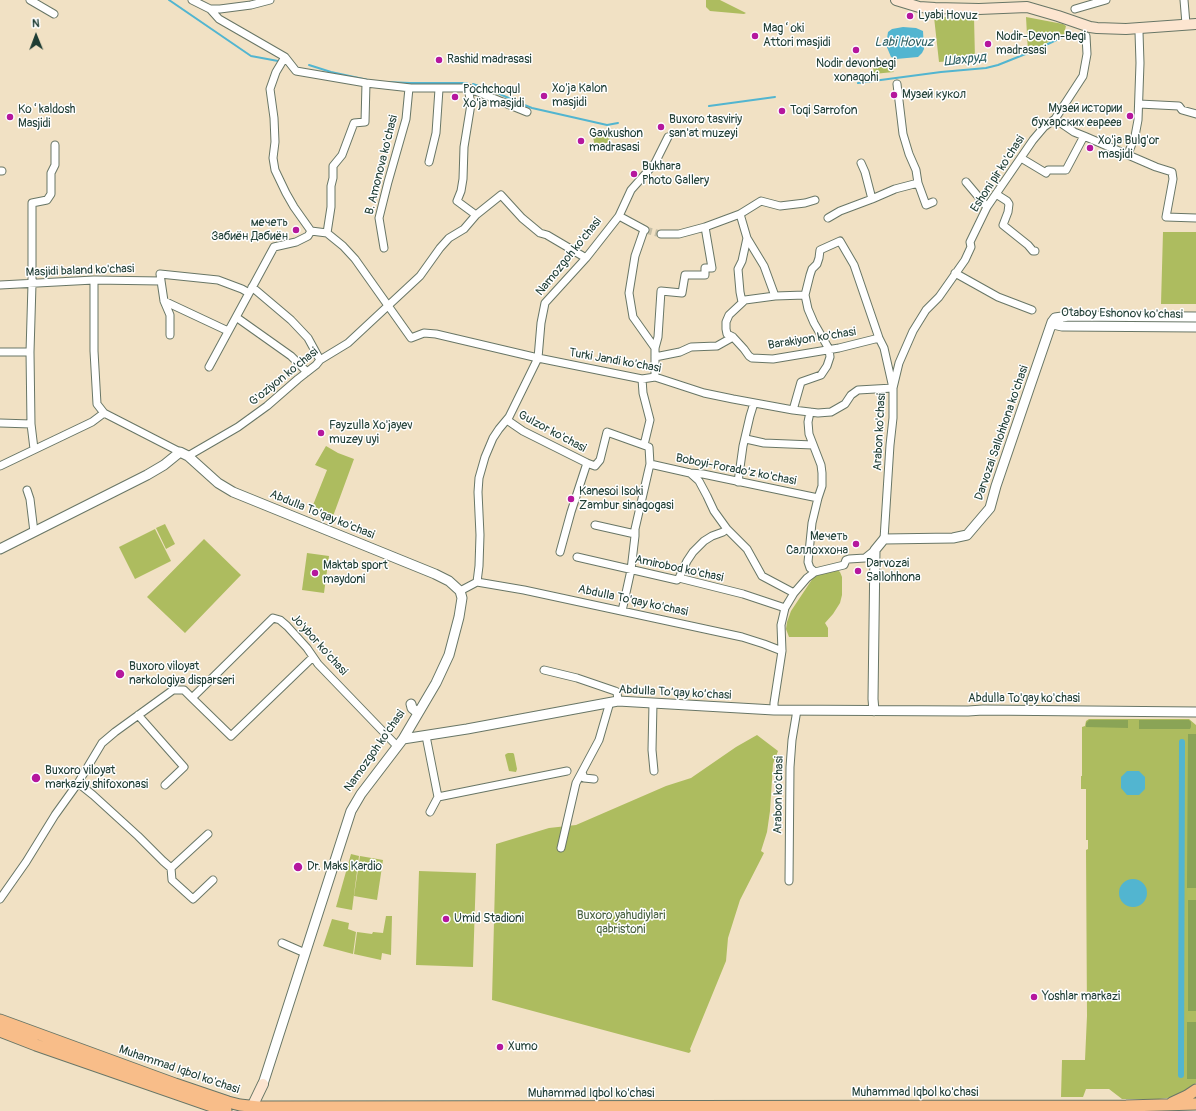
<!DOCTYPE html>
<html>
<head>
<meta charset="utf-8">
<style>
	body { margin:0 }
	#map { position:relative; width:1196px; height:1111px; overflow:hidden; background:#f1e1c4; font-family:Pangolin,sans-serif }
	canvas { display:block }
	.north { position:absolute; left:16px; top:16px; width:40px; height:40px; -webkit-text-stroke:3px #fff; paint-order:stroke; rotate:359deg; font-size:11px; font-weight:700; line-height:16px; text-align:center; color:#1f3d34 }
	.north::after { content:''; display:block; margin:auto; width:14px; height:18px; background:#1f3d34; clip-path:polygon(50% 0,100% 100%,50% 72%,0 100%) }
</style>
</head>
<body>
<div id="map">
<canvas width="1196" height="1111"></canvas>
<div class="north">N</div>
</div>
<script>
const ctx = document.querySelector('canvas').getContext('2d');
ctx.lineJoin = 'round';
function paint(path, color) { ctx.fillStyle = color; ctx.fill(path, 'evenodd'); }
const toPath = rows => new Path2D(rows.map(r => 'M' + r).join(''));
function trace(path, color, width, dash) { ctx.strokeStyle = color; ctx.lineWidth = width; ctx.lineCap = dash ? 'butt' : 'round'; ctx.setLineDash(dash || []); ctx.stroke(path); }
function drawText(font, color, halo, rows, align = 'center') {
  ctx.font = font + ' Pangolin,sans-serif'; ctx.lineWidth = 3; ctx.setLineDash([]); ctx.textBaseline = 'middle'; ctx.strokeStyle = halo; ctx.fillStyle = color; for (const [text, x, y, turn = 0] of rows) {
    ctx.save(); ctx.translate(x, y); ctx.rotate((+turn || 0) * Math.PI / 180); ctx.textAlign = isNaN(turn) ? turn : align; if (halo) ctx.strokeText(text, 0, 0); ctx.fillText(text, 0, 0); ctx.restore();
  }
}
const green = toPath([
	[706,0,720,0,746,13,744,14,710,11,706,7],
	[934,17,974,17,975,59,939,62],
	[1026,17,1063,24,1066,26,1065,30,1067,33,1028,52],
	[880,59,894,72,873,74,874,61],
	[593,131,609,134,610,142,595,146,593,137],
	[1163,232,1196,232,1196,304,1161,304],
	[326,446,338,453,354,459,332,519,311,510,327,470,315,465],
	[165,524,175,544,166,549,156,528],
	[155,529,171,561,135,579,119,547],
	[204,539,241,575,185,633,147,597],
	[307,553,329,556,324,593,302,590],
	[837,570,840,572,842,577,842,595,840,603,833,614,825,623,828,628,828,637,789,637,786,629,787,622,791,611,815,575],
	[1089,719,1189,719,1196,725,1196,1083,1191,1088,1175,1097,1159,1099,1122,1099,1109,1089,1086,1089,1083,1097,1061,1097,1062,1060,1085,1060,1087,1016,1086,850,1088,849,1088,840,1086,840,1086,789,1081,789,1081,776,1082,776,1082,727,1085,726,1086,721],
	[757,735,778,751,773,764,770,811,767,832,761,851,764,853,740,900,728,938,726,961,690,1049,691,1051,689,1053,492,1000,496,844,549,828,576,825,666,786,691,778,736,747],
	[508,753,513,753,514,754,517,769,516,772,509,771,505,755,506,754],
	[351,854,359,856,352,910,336,907],
	[360,856,383,860,377,900,354,896],
	[419,871,476,873,473,967,416,965],
	[386,916,392,916,391,955,382,953,381,960,354,954,357,932,372,934,373,932,383,933],
	[332,919,349,923,348,929,356,932,353,954,323,946]
]);
const forest = toPath([
	[1089,720,1128,720,1128,728,1086,727,1086,723],
	[1139,720,1189,720,1191,722,1191,727,1190,729,1139,729],
	[1188,734,1196,734,1196,888,1187,888],
	[1188,900,1196,900,1196,1011,1188,1011],
	[1187,1022,1196,1022,1196,1079,1187,1079]
]);
const water = toPath([
	[903,27,916,28,923,31,924,49,922,53,918,57,896,59,891,57,886,45,888,32,892,29],
	[1127,771,1139,771,1145,777,1145,789,1139,795,1127,795,1121,788,1121,777],
	'1119 893a14 14 0 1 1 28 0a14 14 0 1 1-28 0Z'
]);
const stream = toPath([
	[169,0,251,56,278,61],
	[309,65,331,72,368,80],
	[385,82,410,83,467,83],
	[858,83,941,72,986,68,998,65,1033,51,1067,35],
	[473,84,493,91,522,104,532,108,607,125,618,123],
	[709,106,775,97]
]);
const canal = toPath([
	[1181,1075,1182,742]
]);
const minorTunnel = toPath([
	[645,230,661,234]
]);
const minor = toPath([
	[30,0,54,14],
	[192,0,210,9,219,19,285,57,296,71,366,83,411,88,468,88,527,112],
	[1184,0,1186,24],
	[210,9,220,9,251,5,270,0],
	[1075,9,1106,0],
	[285,57,276,72,270,89,274,118,275,142,273,158,275,170,286,193,294,207,311,231],
	[897,84,903,134,909,154,916,170,918,183,926,205,933,202],
	[468,88,471,104,464,147,463,179,461,191,457,201,476,215],
	[1139,104,1179,106,1182,110,1196,114],
	[1055,119,1074,132,1084,136,1156,167,1172,172,1173,179,1166,217,1196,218],
	[1128,154,1135,136,1138,120,1140,63,1139,32],
	[1021,158,1046,173,1048,170,1066,170,1084,136],
	[429,162,436,133,439,89],
	[861,163,865,172,872,199],
	[0,171,2,171],
	[966,182,987,207],
	[996,194,1007,201,1009,204,1008,212,1003,225,1028,245,1033,251,1035,251],
	[740,214,747,238,764,266,775,296],
	[619,216,645,230],
	[828,218,840,211,872,199,895,189,918,183],
	[644,230,635,256,629,293,633,317,655,348],
	[327,233,331,207,331,186,333,178,333,166,342,155,354,123,365,122,366,83],
	[661,234,679,234,705,227,740,214,761,201,780,206,805,203,815,200],
	[384,248,379,218,388,182,406,119,409,88],
	[955,273,998,297,1032,310],
	[94,280,94,351,97,404,104,413,180,452],
	[0,285,94,280,161,281],
	[252,287,291,320,308,338,320,360],
	[805,295,775,296,745,300,729,315,726,322,726,329,727,334,733,337,744,349,749,356,752,358,773,359,839,348,879,338],
	[164,301,228,331],
	[742,302,740,292,738,269,742,261,747,238],
	[236,317,291,356,307,372],
	[170,335,170,315,164,301,160,274,218,280,242,289,249,293],
	[0,352,30,352],
	[655,357,680,352,691,347,717,346,733,337],
	[209,367,274,247,296,242,308,236,311,231,327,233,343,246,355,259,411,338,424,333,436,334,538,358,642,379,655,377,704,393,733,399,793,410,818,413,831,412,845,404,851,395,858,390,893,388,899,363,913,331,926,310,939,297,965,260,971,247,970,242,987,207,1033,140,1044,127,1055,119,1083,76,1087,54,1086,36],
	[655,377,655,348,658,337,661,291,682,293,685,275,705,275,705,268,712,268,705,227],
	[642,379,643,393,650,420,644,445],
	[793,410,801,382,821,375,827,366,830,357,829,349,814,323,808,309,805,295,810,275,812,269,817,264,819,258,820,250,840,241,854,265,879,338,884,348,893,388,893,418,890,445,884,539],
	[810,412,808,422,809,434,821,465,822,473,822,486,818,498,812,523,808,562,810,568,815,572],
	[507,420,523,431,587,463,595,466,600,460,607,432,649,447,650,464,635,529,635,536,631,570,622,611],
	[0,423,31,424],
	[746,439,764,443,813,445],
	[34,449,31,424,30,352,32,284,32,203,47,200,51,194,51,173,55,165,55,145],
	[188,456,238,427,267,406,298,379,316,365,320,360,348,343,420,276,440,248,449,238,464,229,476,215,501,195,522,218,540,233,547,235,586,258],
	[650,464,690,473,703,474,818,498],
	[0,466,92,422,104,413],
	[690,473,699,481,707,496,714,511,727,529,747,549,762,576,794,593],
	[738,482,743,446,750,416,754,403],
	[27,490,30,499,34,532],
	[595,525,635,534],
	[560,552,571,512,587,463],
	[577,557,677,580,679,578,743,594,785,608],
	[679,578,687,561,693,552,704,541,712,536,723,532,727,529],
	[477,582,524,590,742,637,764,644,782,651],
	[460,591,477,582,479,566,480,535,478,492,479,478,485,457,493,438,499,429,509,417,538,358,541,323,545,303,586,258,619,216,631,190,655,163,668,137],
	[544,670,577,678,615,691,617,692,618,701],
	[192,698,231,736,313,657],
	[653,703,652,750,654,771],
	[774,710,774,703,782,651,781,625,785,608,794,593,807,578,815,572,844,565,846,560,849,559,865,558,875,550],
	[138,715,184,767,165,785],
	[426,736,438,797],
	[582,772,584,778,594,779],
	[78,783,93,795,138,836,163,861,171,868,172,880,193,899,213,880],
	[430,812,438,797,567,771],
	[561,848,576,783,599,740,610,702],
	[171,868,208,834],
	[789,881,790,767,792,740,797,710],
	[0,899,26,862,55,815,78,783,102,743,115,732,173,690,184,690,192,698,273,618,280,620,287,626,307,648,318,664,397,746],
	[282,943,305,953]
]);
const tertiary = toPath([
	[1052,322,1053,324,1062,326,1196,327],
	[0,549,147,475,164,465,180,452,188,456,218,483,233,492,435,574,449,581,460,591,462,598,459,617,449,655,436,683,403,739,361,794,351,811,263,1084],
	[411,704,412,708,418,713],
	[874,711,873,699,875,550,884,539,953,538,967,535,990,508,996,486,1029,389,1052,322,1055,318,1069,316,1196,317],
	[403,739,467,729,618,701,774,710,968,711,983,710,1196,712]
]);
const secondary = toPath([
	[896,0,919,7,935,8,979,9,1027,7,1058,16,1090,27,1097,28,1126,29,1196,24],
	[250,1111,263,1084]
]);
const primary = toPath([
	[0,1020,175,1084,228,1102,240,1105,258,1107,1126,1106,1196,1104],
	[0,1031,36,1045,226,1111],
	[1172,1103,1187,1096,1196,1090]
]);
const markers = [
	[910,16,4,"#b5179e"],
	[755,36,4,"#b5179e"],
	[988,44,4,"#b5179e"],
	[856,50,4,"#b5179e"],
	[439,60,4,"#b5179e"],
	[894,95,4,"#b5179e"],
	[544,96,4,"#b5179e"],
	[455,97,4,"#b5179e"],
	[782,111,4,"#b5179e"],
	[1130,116,4,"#b5179e"],
	[10,117,4,"#b5179e"],
	[661,127,4,"#b5179e"],
	[581,141,4,"#b5179e"],
	[1090,148,4,"#b5179e"],
	[634,174,4,"#b5179e"],
	[296,230,4,"#b5179e"],
	[321,433,4,"#b5179e"],
	[571,499,4,"#b5179e"],
	[856,544,4,"#b5179e"],
	[858,571,4,"#b5179e"],
	[315,573,4,"#b5179e"],
	[120,674,5,"#b5179e"],
	[36,778,5,"#b5179e"],
	[298,867,5,"#b5179e"],
	[446,919,4,"#b5179e"],
	[1034,997,4,"#b5179e"],
	[500,1047,4,"#b5179e"]
];
const poiNames = [
	["Lyabi Hovuz",918,16],
	["Magʻoki",763,29],
	["Attori masjidi",763,43],
	["Nodir-Devon-Begi",996,37],
	["madrasasi",996,51],
	["Rashid madrasasi",447,60],
	["Nodir devonbegi",856,64,"center"],
	["xonaqohi",856,78,"center"],
	["Xo'ja Kalon",552,89],
	["masjidi",552,103],
	["Pochchoqul",463,90],
	["Xo'ja masjidi",463,104],
	["Музей кукол",902,95],
	["Музей истории",1122,109,"right"],
	["бухарских евреев",1122,123,"right"],
	["Koʻkaldosh",18,110],
	["Masjidi",18,124],
	["Toqi Sarrofon",790,111],
	["Buxoro tasviriy",669,120],
	["san'at muzeyi",669,134],
	["Gavkushon",589,134],
	["madrasasi",589,148],
	["Xo'ja Bulg'or",1098,141],
	["masjidi",1098,155],
	["Bukhara",642,167],
	["Photo Gallery",642,181],
	["мечеть",288,223,"right"],
	["Забиён Дабиён",288,237,"right"],
	["Fayzulla Xo'jayev",329,426],
	["muzey uyi",329,440],
	["Kanesoi Isoki",579,492],
	["Zambur sinagogasi",579,506],
	["Мечеть",848,537,"right"],
	["Саллоххона",848,551,"right"],
	["Darvozai",866,564],
	["Sallohhona",866,578],
	["Maktab sport",323,566],
	["maydoni",323,580],
	["Buxoro viloyat",129,667],
	["narkologiya disparseri",129,681],
	["Buxoro viloyat",45,771],
	["markaziy shifoxonasi",45,785],
	["Dr. Maks Kardio",307,867],
	["Umid Stadioni",454,919],
	["Yoshlar markazi",1042,997],
	["Xumo",508,1047]
];
const streetNames = [
	["B. Amonova ko'chasi",382,165,-76],
	["Eshoni pir ko'chasi",998,174,-57],
	["Namozgoh ko'chasi",569,257,-51],
	["Masjidi baland ko'chasi",80,271,-2],
	["Otaboy Eshonov ko'chasi",1122,314,1],
	["Barakiyon ko'chasi",812,339,-9],
	["Turki Jandi ko'chasi",615,361,10],
	["G'oziyon ko'chasi",284,377,-39],
	["Gulzor ko'chasi",552,432,28],
	["Arabon ko'chasi",880,432,-87],
	["Darvozai Sallohhona ko'chasi",1002,433,-71],
	["Boboyi-Porado'z ko'chasi",736,470,11],
	["Abdulla To'qay ko'chasi",322,515,22],
	["Amirobod ko'chasi",679,569,12],
	["Abdulla To'qay ko'chasi",633,601,12],
	["Jo'ybor ko'chasi",319,645,48],
	["Abdulla To’qay ko’chasi",675,693,3],
	["Abdulla To'qay ko'chasi",1024,699],
	["Namozgoh ko'chasi",375,751,-55],
	["Arabon ko'chasi",779,795,-89],
	["Muhammad Iqbol ko'chasi",179,1070,19],
	["Muhammad Iqbol ko'chasi",915,1093],
	["Muhammad Iqbol ko'chasi",591,1094]
];
const parkNames = [
	["Buxoro yahudiylari",621,916],
	["qabristoni",621,930]
];
const waterNames = [
	["Labi Hovuz",904,43],
	["Шахруд",965,60,-7]
];
paint(green, '#adbc5f');
paint(forest, '#8aa456');
paint(water, '#52b5d0');
trace(stream, '#52b5d0', 2);
trace(canal, '#52b5d0', 6);
trace(minorTunnel, '#c7c0a7', 7, [7, 3.5]);
trace(minor, '#687666', 9);
trace(tertiary, '#687666', 11);
trace(secondary, '#687666', 12);
trace(primary, '#687666', 13);
trace(minor, '#fff', 7);
trace(tertiary, '#fff', 9);
trace(secondary, '#fce5d0', 10);
trace(primary, '#f8bd89', 11);
for (const [x, y, r, color] of markers) { const dot = new Path2D(); dot.arc(x, y, r, 0, 2 * Math.PI); ctx.fillStyle = color; ctx.fill(dot); trace(dot, '#fff', 1.5); }
drawText('12px', '#1f3d34', '#fff', poiNames, 'left');
drawText('12px', '#1f3d34', '#fff', streetNames);
drawText('12px', '#4a6341', '#fff', parkNames);
drawText('italic 13px', '#2e6163', '#fff', waterNames);
</script>
</body>
</html>
